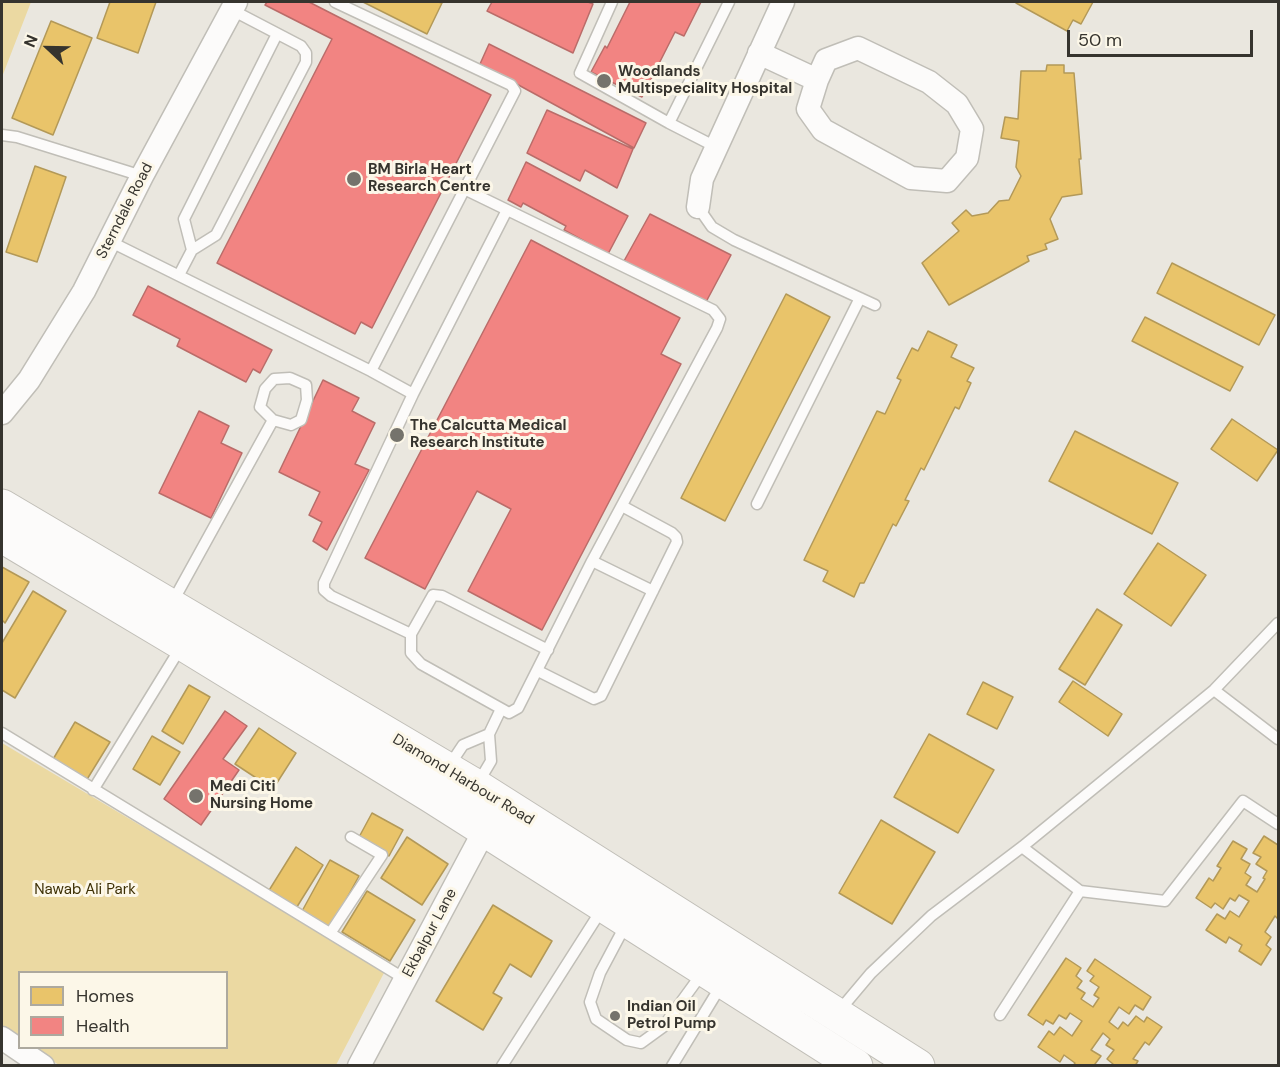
<!DOCTYPE html>
<html>
<head>
<meta charset="utf-8">
<style>
	body { margin:0 }
	#map { position:relative; width:1280px; height:1067px; overflow:hidden; background:#eae7df; font-family:"DM Sans",sans-serif }
	canvas { display:block }
	.frame { position:absolute; inset:0; border:3px solid #36342e; pointer-events:none }
	.legend { position:absolute; left:18px; top:971px; width:210px; height:78px; box-sizing:border-box; background:#fcf7e8; border:2px solid #ada99e; margin:0; padding:8px 10px; list-style:none; font-size:18px; color:#36342e }
	.legend li { display:flex; align-items:center; gap:12px; height:30px }
	.legend b { width:30px; border:2px solid #ada99e }
	.north { position:absolute; left:18px; top:18px; width:60px; height:60px; -webkit-text-stroke:4px #fcf7e8; paint-order:stroke; rotate:292deg; font-size:16px; font-weight:700; line-height:24px; text-align:center; color:#36342e }
	.north::after { content:''; display:block; margin:auto; width:21px; height:27px; background:#36342e; clip-path:polygon(50% 0,100% 100%,50% 72%,0 100%) }
	.scale { position:absolute; left:1067px; top:30px; width:186px; height:27px; box-sizing:border-box; border:3px solid #36342e; border-top:0; padding-left:8px; font-size:18px; line-height:21px; white-space:nowrap; color:#36342e; -webkit-text-stroke:4px #fcf7e8; paint-order:stroke }
</style>
</head>
<body>
<div id="map">
<canvas width="1280" height="1067"></canvas>
<div class="frame"></div>
<ul class="legend">
<li><b style="height:16px;background:#e9c46a"></b>Homes</li>
<li><b style="height:16px;background:#f28482"></b>Health</li>
</ul>
<div class="north">N</div>
<div class="scale">50 m</div>
</div>
<script>
const ctx = document.querySelector('canvas').getContext('2d');
ctx.lineJoin = 'round';
function paint(path, color) { ctx.fillStyle = color; ctx.fill(path, 'evenodd'); }
const toPath = rows => new Path2D(rows.map(r => 'M' + r).join(''));
function trace(path, color, width, dash) { ctx.strokeStyle = color; ctx.lineWidth = width; ctx.lineCap = dash ? 'butt' : 'round'; ctx.setLineDash(dash || []); ctx.stroke(path); }
function drawText(font, color, halo, rows, align = 'center') {
  ctx.font = font + ' "DM Sans",sans-serif'; ctx.lineWidth = 6; ctx.setLineDash([]); ctx.textBaseline = 'middle'; ctx.strokeStyle = halo; ctx.fillStyle = color; for (const [text, x, y, turn = 0] of rows) {
    ctx.save(); ctx.translate(x, y); ctx.rotate((+turn || 0) * Math.PI / 180); ctx.textAlign = isNaN(turn) ? turn : align; if (halo) ctx.strokeText(text, 0, 0); ctx.fillText(text, 0, 0); ctx.restore();
  }
}
const green = toPath([
	[2,2,31,2,2,77],
	[2,743,385,971,336,1065,59,1065,32,1048,226,1048,226,972,20,972,19,1039,2,1028]
]);
const homes = toPath([
	[110,2,156,2,138,53,97,38,110,2],
	[363,2,438,2,442,3,427,34,363,2],
	[1017,2,1093,2,1081,24,1073,20,1067,31,1016,3,1017,2],
	[51,21,92,38,53,135,12,118,51,21],
	[1047,65,1064,65,1064,73,1074,73,1081,159,1079,159,1082,194,1062,197,1050,219,1058,239,1045,244,1047,249,1027,256,1029,261,949,305,922,263,959,231,952,223,966,210,972,216,988,213,999,201,1009,200,1021,176,1016,167,1019,141,1001,138,1005,117,1018,119,1021,71,1046,71,1047,65],
	[35,166,66,177,37,262,6,252,35,166],
	[1172,263,1275,315,1259,345,1157,293,1172,263],
	[786,294,830,317,725,521,681,498,786,294],
	[1145,317,1243,367,1230,391,1132,341,1145,317],
	[928,331,957,345,951,357,974,368,967,381,971,383,959,409,955,407,924,470,921,468,905,500,909,501,896,526,893,524,864,583,860,583,854,597,823,581,828,571,804,560,877,411,885,414,901,380,897,378,912,348,918,351,928,331],
	[1232,419,1278,450,1257,481,1211,449,1232,419],
	[1075,431,1178,483,1152,534,1049,481,1075,431],
	[1158,543,1206,575,1171,626,1124,594,1158,543],
	[2,567,29,582,5,623,2,620,2,567],
	[33,591,66,611,15,698,2,690,2,643,33,591],
	[1097,609,1122,625,1085,685,1059,669,1097,609],
	[1073,681,1122,714,1108,736,1059,702,1073,681],
	[983,682,1013,697,997,729,967,714,983,682],
	[189,685,210,697,183,744,162,731,189,685],
	[75,722,110,742,86,781,52,761,75,722],
	[259,728,296,753,273,789,235,764,259,728],
	[929,734,994,770,958,833,894,797,929,734],
	[152,736,180,752,160,785,133,769,152,736],
	[372,813,403,830,389,856,358,839,372,813],
	[881,820,935,852,892,924,839,893,881,820],
	[1264,836,1278,845,1278,919,1275,916,1265,932,1271,937,1266,945,1271,949,1261,965,1239,951,1242,945,1229,937,1226,943,1206,930,1217,914,1225,919,1230,911,1239,917,1249,901,1239,895,1235,901,1230,898,1223,909,1215,903,1211,908,1196,898,1209,878,1213,881,1221,868,1217,866,1233,841,1247,849,1241,859,1250,864,1245,873,1251,877,1246,885,1257,892,1265,879,1263,878,1267,871,1256,864,1261,857,1253,853,1264,836],
	[407,837,448,864,422,905,381,878,407,837],
	[296,847,323,865,295,910,268,892,296,847],
	[330,860,359,876,330,929,301,913,330,860],
	[367,891,415,920,390,961,342,932,367,891],
	[493,905,552,941,531,977,510,964,493,993,502,998,483,1030,436,1001,493,905],
	[1066,958,1081,968,1076,976,1082,981,1077,988,1085,993,1081,999,1093,1007,1099,998,1094,995,1099,987,1090,981,1094,976,1087,971,1095,959,1151,997,1143,1010,1135,1005,1129,1014,1119,1007,1109,1022,1118,1029,1123,1022,1128,1026,1136,1016,1144,1022,1147,1017,1162,1027,1149,1045,1145,1042,1133,1059,1138,1061,1135,1066,1113,1066,1113,1064,1107,1059,1114,1050,1106,1045,1110,1039,1103,1033,1091,1050,1101,1056,1095,1064,1097,1066,1073,1066,1075,1063,1064,1055,1060,1062,1038,1047,1049,1031,1054,1035,1060,1027,1072,1036,1082,1021,1070,1013,1066,1019,1059,1015,1053,1024,1046,1020,1043,1025,1028,1015,1066,958]
]);
const health = toPath([
	[267,2,309,2,491,95,372,328,361,322,355,334,217,263,332,39,265,5,267,2],
	[492,2,588,2,593,4,573,53,487,11,492,2],
	[630,2,701,2,684,36,675,32,642,97,591,72,605,46,607,48,630,2],
	[489,44,646,123,634,148,480,64,489,44],
	[547,110,633,149,617,188,585,170,580,181,527,153,547,110],
	[526,162,628,216,608,254,564,230,566,226,523,203,521,207,508,200,526,162],
	[650,214,731,255,706,302,624,261,650,214],
	[531,240,680,318,661,354,681,364,542,630,468,591,511,509,477,491,425,589,365,558,531,240],
	[148,286,272,350,260,373,253,369,246,382,177,346,180,339,133,315,148,286],
	[323,380,359,398,352,411,375,423,355,464,369,470,327,550,313,541,322,522,309,515,320,492,279,472,323,380],
	[199,411,229,426,221,443,242,453,211,518,159,493,199,411],
	[225,711,247,726,223,759,239,770,201,825,164,799,225,711]
]);
const lane = toPath([
	[335,2,511,85,515,91,371,371],
	[612,2,580,73,669,123,716,147],
	[669,123,729,2],
	[2,135,17,137,142,176],
	[464,189,713,310,720,319,717,328,592,561,518,708,509,713,421,664,411,653,411,634,331,596,324,590,324,583,413,394,507,210],
	[698,207,712,227,734,240,875,305],
	[109,241,371,371,413,394],
	[192,250,184,219,277,34],
	[179,275,192,250,216,235,306,62,306,53,301,46,232,10],
	[757,504,860,298],
	[592,561,653,591],
	[172,603,273,420,260,407,265,389,274,379,290,378,306,385,307,400,301,420,291,425,273,420],
	[411,634,433,595,442,596,548,650],
	[538,671,594,699,601,696,677,542,676,537,672,533,622,506],
	[1214,690,1278,739],
	[2,733,405,979],
	[449,766,463,745,489,734],
	[478,783,491,761,489,734,501,709],
	[93,790,181,647],
	[1022,847,1080,891,1165,901,1243,801,1278,824],
	[626,924,600,973,590,1002,596,1019,627,1040,641,1043,663,1027,703,972],
	[331,932,382,855,351,837],
	[839,1011,871,973,931,916,1022,847,1214,690,1278,623],
	[1000,1015,1080,891],
	[502,1066,602,909],
	[672,1066,722,984]
]);
const street = toPath([
	[759,53,817,80,808,109,823,130,911,178,947,181,967,158,972,129,957,104,929,82,858,48,826,60,817,80],
	[698,207,702,179,783,2],
	[2,413,29,380,84,291,142,176,236,2],
	[2,1038,43,1066],
	[359,1066,491,818]
]);
const primary = toPath([
	[2,506,476,786,918,1066],
	[2,536,183,644,431,796,856,1066]
]);
const markers = [
	[604,81,8,"#75736c"],
	[354,179,8,"#75736c"],
	[397,435,8,"#75736c"],
	[196,796,8,"#75736c"],
	[615,1016,6,"#75736c"]
];
const poiNames = [
	["Woodlands",618,72],
	["Multispeciality Hospital",618,89],
	["BM Birla Heart",368,170],
	["Research Centre",368,187],
	["The Calcutta Medical",410,426],
	["Research Institute",410,443],
	["Medi Citi",210,787],
	["Nursing Home",210,804],
	["Indian Oil",627,1007],
	["Petrol Pump",627,1024]
];
const streetNames = [
	["Sterndale Road",125,211,-63],
	["Diamond Harbour Road",463,780,31],
	["Ekbalpur Lane",430,933,-62]
];
const parkNames = [
	["Nawab Ali Park",85,890]
];
paint(green, '#ebd9a2');
paint(homes, '#e9c46a');
trace(homes, '#b39958', 1.5);
paint(health, '#f28482');
trace(health, '#ba6c69', 1.5);
trace(lane, '#c0beb7', 13);
trace(street, '#c0beb7', 25);
trace(primary, '#c0beb7', 35);
trace(lane, '#fcfbfa', 10);
trace(street, '#fcfbfa', 22);
trace(primary, '#fcfbfa', 33);
for (const [x, y, r, color] of markers) { const dot = new Path2D(); dot.arc(x, y, r, 0, 2 * Math.PI); ctx.fillStyle = color; ctx.fill(dot); trace(dot, '#fcf7e8', 2); }
drawText('bold 15px', '#36342e', '#fcf7e8', poiNames, 'left');
drawText('15px', '#36342e', '#fcf7e8', streetNames);
drawText('15px', '#3d3005', '#fcf7e8', parkNames);
</script>
</body>
</html>
